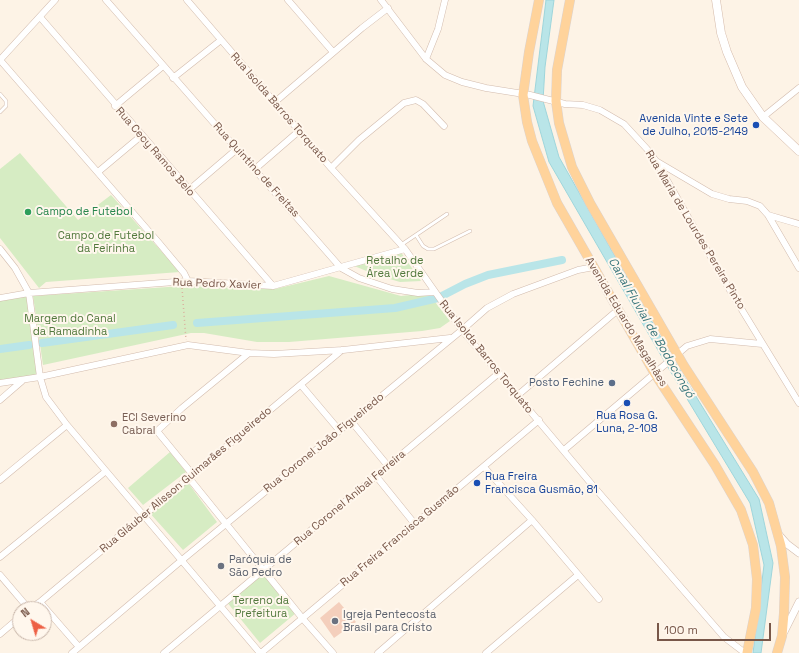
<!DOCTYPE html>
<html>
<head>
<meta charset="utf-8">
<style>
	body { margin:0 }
	#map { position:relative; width:799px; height:653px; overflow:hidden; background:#fdf3e6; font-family:"Space Grotesk",sans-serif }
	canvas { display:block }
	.north { position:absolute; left:12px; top:601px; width:40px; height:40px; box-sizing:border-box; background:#fff7ed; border:1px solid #c9b7ab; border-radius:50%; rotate:322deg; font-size:11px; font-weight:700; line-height:16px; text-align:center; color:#785749 }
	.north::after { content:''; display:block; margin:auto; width:14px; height:18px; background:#ed6045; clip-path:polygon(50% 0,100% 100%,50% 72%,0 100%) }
	.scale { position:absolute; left:657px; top:623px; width:114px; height:18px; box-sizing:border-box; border:2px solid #785749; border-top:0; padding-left:5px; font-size:12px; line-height:14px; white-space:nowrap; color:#785749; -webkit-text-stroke:3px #fff7ed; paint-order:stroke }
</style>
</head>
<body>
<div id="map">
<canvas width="799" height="653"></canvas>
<div class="north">N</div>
<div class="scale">100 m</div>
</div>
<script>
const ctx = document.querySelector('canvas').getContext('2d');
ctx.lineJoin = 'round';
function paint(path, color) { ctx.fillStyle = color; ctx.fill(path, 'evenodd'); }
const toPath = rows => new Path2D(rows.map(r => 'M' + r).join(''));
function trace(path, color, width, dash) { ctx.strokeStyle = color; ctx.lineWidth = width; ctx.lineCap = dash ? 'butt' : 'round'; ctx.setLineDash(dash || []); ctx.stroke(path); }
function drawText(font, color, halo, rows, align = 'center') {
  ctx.font = font + ' "Space Grotesk",sans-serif'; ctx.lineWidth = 4; ctx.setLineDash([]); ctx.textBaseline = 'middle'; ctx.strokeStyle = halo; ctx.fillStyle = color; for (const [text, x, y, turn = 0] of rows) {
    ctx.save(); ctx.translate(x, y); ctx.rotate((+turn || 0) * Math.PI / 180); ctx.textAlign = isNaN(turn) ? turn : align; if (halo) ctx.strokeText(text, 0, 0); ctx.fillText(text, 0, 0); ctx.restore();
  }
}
const green = toPath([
	[20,153,78,220,111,195,180,272,46,282,39,288,0,238,0,169],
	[400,251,421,281,400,282,376,275,352,265],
	[329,276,401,296,428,293,450,321,440,328,422,331,289,342,257,342,204,333,191,333,43,365,33,296,183,286,275,289],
	[27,292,37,376,0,385,0,295],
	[170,452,186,472,143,505,128,488],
	[186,480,217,522,183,550,148,511],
	[261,572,296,613,260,643,226,601]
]);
const water = toPath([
	[546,0,554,0,545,67,543,101,559,157,673,359,759,499,773,563,761,653,753,653,764,565,750,503,666,364,549,162,533,106,546,0]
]);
const canal = toPath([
	[197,323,395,308,438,298,465,284,488,275,562,260],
	[42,343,173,325],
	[0,349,29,345]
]);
const building = toPath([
	[339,602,356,622,334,638,320,618]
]);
const path = toPath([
	[182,288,186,340]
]);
const service = toPath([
	[0,94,6,101,6,106,0,112],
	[416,235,423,246,428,249,434,249,470,231],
	[401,245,447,214]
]);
const minor = toPath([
	[106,0,341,268,359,278,392,289,418,293,434,292],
	[187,0,331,168,405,249,462,330,594,487,724,637,745,653],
	[288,0,333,52],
	[381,0,426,59,445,75,462,82,486,88,530,95,565,104,583,105,600,110,624,124,647,149,656,161,731,292,799,403],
	[40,17,273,286],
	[426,59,438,29,445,0],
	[0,60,159,243,184,273,188,281],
	[0,60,55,0],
	[173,78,221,40],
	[275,102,362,28,388,8],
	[115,106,163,66],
	[763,117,799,88],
	[656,161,712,194,729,199,747,201,760,206,768,215,799,268],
	[331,168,359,140,404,103,416,100,423,104,444,126],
	[255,169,299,131],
	[98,172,141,136],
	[189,190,237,149],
	[768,215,799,224],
	[0,249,15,268,29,293,40,377,46,397,67,425,260,653],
	[0,298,29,293,188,281,273,286,405,249],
	[0,383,40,377,188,345,249,353,274,354,343,350,450,338],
	[301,385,339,430],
	[518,395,619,309],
	[0,400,22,381],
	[351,421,388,466],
	[564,450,687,346,710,339,762,344],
	[484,467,532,520,599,599],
	[193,475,157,431,182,408,249,353],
	[376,476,414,523],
	[189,478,303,619,333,653],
	[0,480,67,425],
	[0,557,106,471],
	[0,575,29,609],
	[40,602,79,647],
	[29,609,40,602,342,350],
	[0,634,20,617],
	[72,653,182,560,462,330,487,308,513,294,578,270,594,267],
	[164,653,499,373],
	[261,653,539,420],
	[378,653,532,520],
	[486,653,578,575]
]);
const tertiary = toPath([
	[779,535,787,544,799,553],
	[784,632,799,602]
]);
const secondary = toPath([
	[716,0,721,33,727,52,742,87,763,117,799,151]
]);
const primary = toPath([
	[539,0,529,52,523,95,527,122,532,141,557,203,655,374,715,465,741,510,753,545,757,579,756,608,747,653],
	[570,0,557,70,556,101,559,123,572,167,590,203,684,366,753,472,769,503,781,546,785,577,784,613,782,636,777,653]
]);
const markers = [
	[756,125,4,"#1a4fb4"],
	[28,212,4,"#2e9e5b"],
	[612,383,4,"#5c6f8a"],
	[627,403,4,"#1a4fb4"],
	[114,424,4,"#8d6e63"],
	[477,483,4,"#1a4fb4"],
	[221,566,4,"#6b7280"],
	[335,621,4,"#6b7280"]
];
const streetNames = [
	["Rua Isolda Barros Torquato",279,108,49],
	["Rua Cecy Ramos Belo",155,152,49],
	["Rua Quintino de Freitas",256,170,48],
	["Rua Maria de Lourdes Pereira Pinto",695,230,59],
	["Rua Pedro Xavier",217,284,2],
	["Avenida Eduardo Magalhães",626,322,59],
	["Rua Isolda Barros Torquato",486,357,51],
	["Rua Coronel João Figueiredo",324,443,-39],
	["Rua Gláuber Alisson Guimarães Figueiredo",186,480,-40],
	["Rua Coronel Aníbal Ferreira",350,498,-40],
	["Rua Freira Francisca Gusmão",400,536,-40]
];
const transitNames = [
	["Avenida Vinte e Sete",748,119],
	["de Julho, 2015-2149",748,132],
	["Rua Rosa G.",627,416,"center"],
	["Luna, 2-108",627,429,"center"],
	["Rua Freira",485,477,"left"],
	["Francisca Gusmão, 81",485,490,"left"]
];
const leisureNames = [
	["Campo de Futebol",36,212]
];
const parkNames = [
	["Campo de Futebol",106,236],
	["da Feirinha",106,249],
	["Retalho de",395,261],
	["Área Verde",395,274],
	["Margem do Canal",70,319],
	["da Ramadinha",70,332],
	["Terreno da",261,601],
	["Prefeitura",261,614]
];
const serviceNames = [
	["Posto Fechine",604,383]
];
const educationNames = [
	["ECI Severino",122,418],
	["Cabral",122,431]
];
const worshipNames = [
	["Paróquia de",229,560],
	["São Pedro",229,573],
	["Igreja Pentecosta",343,615],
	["Brasil para Cristo",343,628]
];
const waterNames = [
	["Canal Fluvial de Bodocongó",651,328,60]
];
paint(green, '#d6ecc3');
paint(water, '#b9e5e8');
trace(water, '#9ed5db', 1);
trace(canal, '#b9e5e8', 8);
paint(building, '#f4cfbc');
trace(service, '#d2bbad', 4);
trace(minor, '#d2bbad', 7);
trace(tertiary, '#d2bbad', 8);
trace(secondary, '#d5bbab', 9);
trace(primary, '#dcd3d0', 10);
trace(path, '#dab29f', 1.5, [1, 3]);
trace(service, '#fff', 3);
trace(minor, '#fff', 6);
trace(tertiary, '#fff', 7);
trace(secondary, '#fff', 8);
trace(primary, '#ffd39b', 9);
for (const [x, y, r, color] of markers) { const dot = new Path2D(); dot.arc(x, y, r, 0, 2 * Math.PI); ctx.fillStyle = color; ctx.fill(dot); trace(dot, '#fff7ed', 1.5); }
drawText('11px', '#785749', '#fff7ed', streetNames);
drawText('11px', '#164399', '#fff7ed', transitNames, 'right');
drawText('11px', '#27864d', '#fff7ed', leisureNames, 'left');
drawText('11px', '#52793d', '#fff7ed', parkNames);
drawText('11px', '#4e5e75', '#fff7ed', serviceNames, 'right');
drawText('11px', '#785e54', '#fff7ed', educationNames, 'left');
drawText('11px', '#5b616d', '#fff7ed', worshipNames, 'left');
drawText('italic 12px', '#3c787e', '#fff7ed', waterNames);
</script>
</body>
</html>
